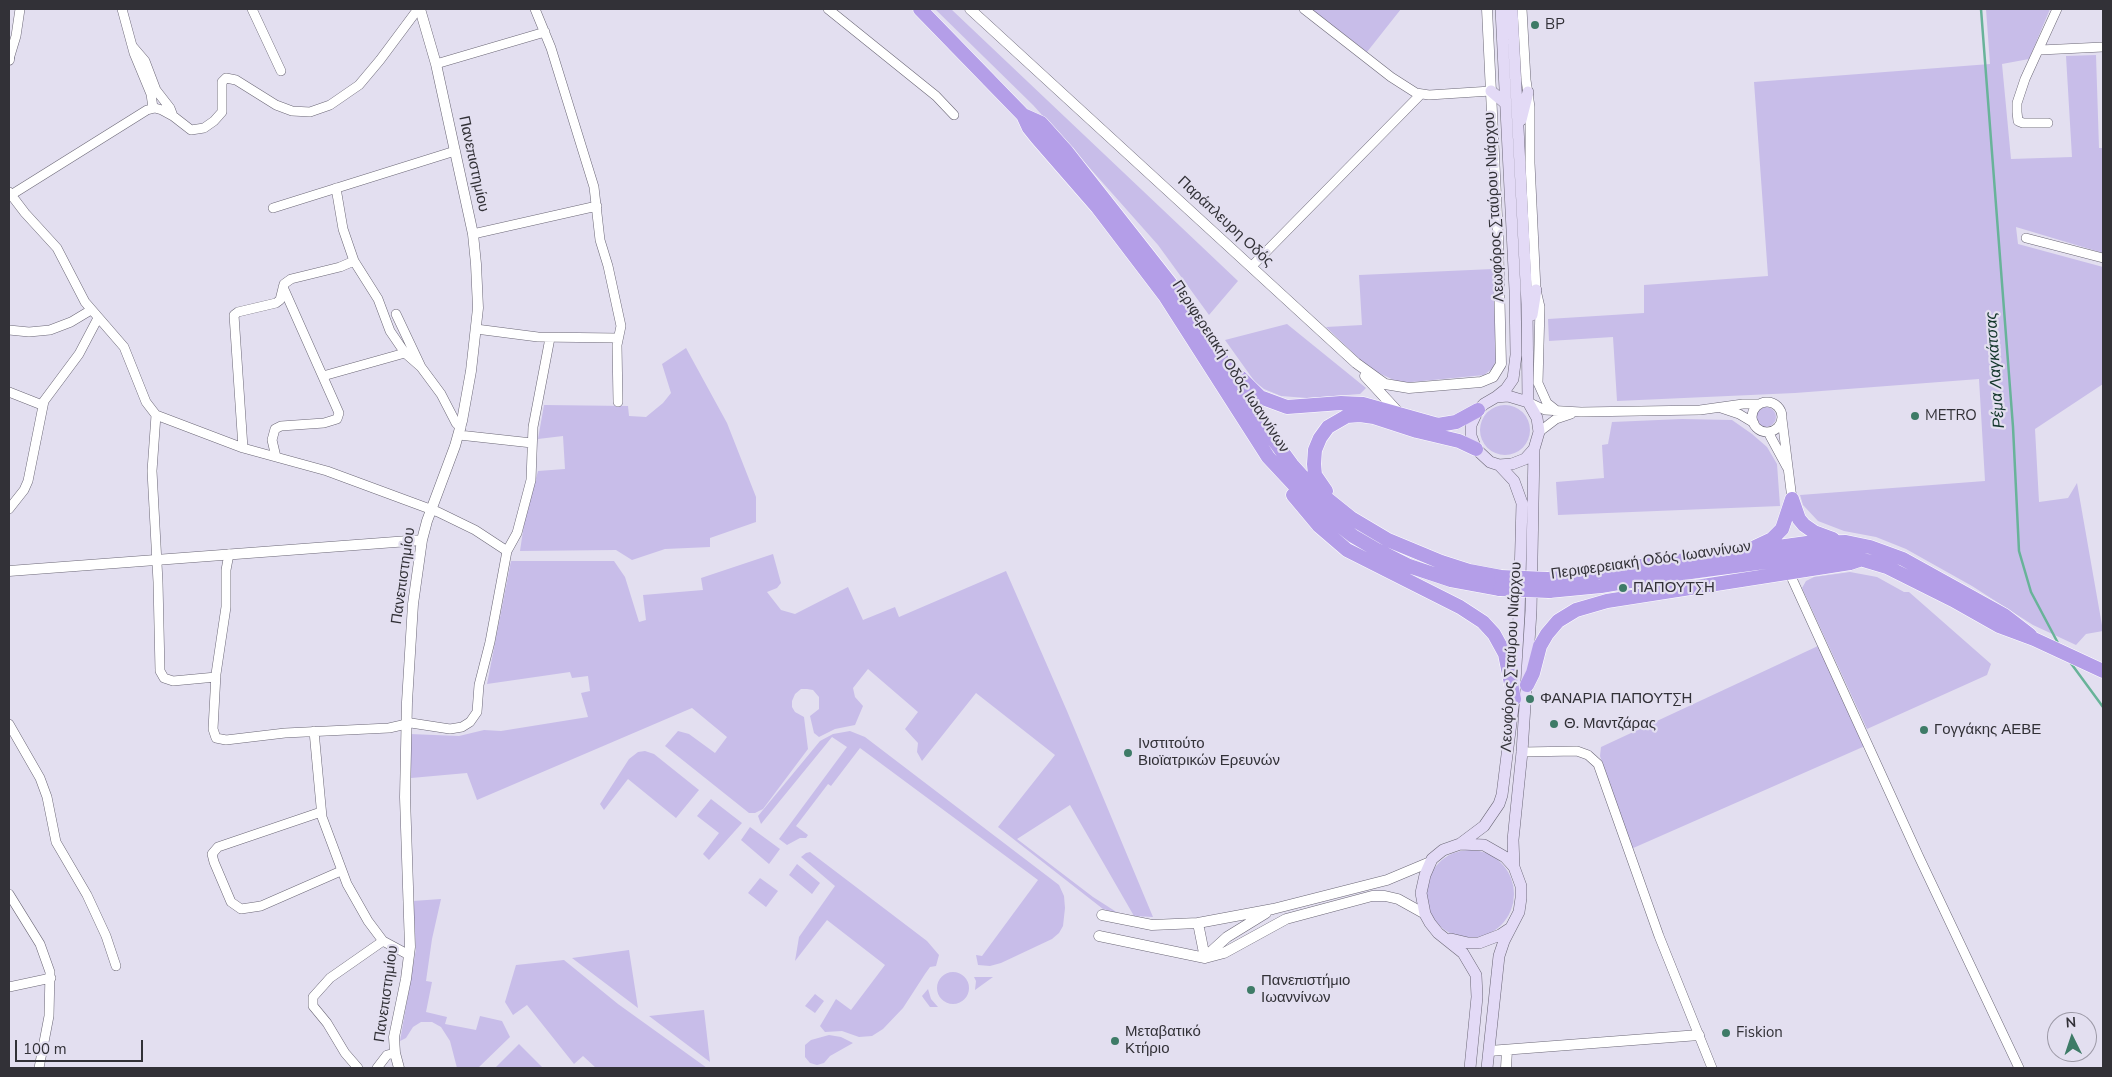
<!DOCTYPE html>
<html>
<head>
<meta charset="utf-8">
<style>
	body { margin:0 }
	#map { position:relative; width:2112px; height:1077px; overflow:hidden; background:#e3dff0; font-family:"Nunito Sans",sans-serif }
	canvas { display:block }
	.frame { position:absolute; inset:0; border:10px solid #323137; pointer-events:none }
	.north { position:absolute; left:2047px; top:1012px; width:50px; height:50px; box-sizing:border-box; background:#e3dff0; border:1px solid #9c99a6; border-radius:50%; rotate:356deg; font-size:14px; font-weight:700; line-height:20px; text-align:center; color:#323137 }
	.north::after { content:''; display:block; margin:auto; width:18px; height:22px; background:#3e7b67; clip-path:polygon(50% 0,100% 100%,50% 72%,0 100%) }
	.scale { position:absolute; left:15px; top:1040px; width:128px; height:22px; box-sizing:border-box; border:2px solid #323137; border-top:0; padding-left:6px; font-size:15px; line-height:18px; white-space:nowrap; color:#323137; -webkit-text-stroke:4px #e3dff0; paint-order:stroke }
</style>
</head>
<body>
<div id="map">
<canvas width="2112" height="1077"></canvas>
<div class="frame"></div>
<div class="north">N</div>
<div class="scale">100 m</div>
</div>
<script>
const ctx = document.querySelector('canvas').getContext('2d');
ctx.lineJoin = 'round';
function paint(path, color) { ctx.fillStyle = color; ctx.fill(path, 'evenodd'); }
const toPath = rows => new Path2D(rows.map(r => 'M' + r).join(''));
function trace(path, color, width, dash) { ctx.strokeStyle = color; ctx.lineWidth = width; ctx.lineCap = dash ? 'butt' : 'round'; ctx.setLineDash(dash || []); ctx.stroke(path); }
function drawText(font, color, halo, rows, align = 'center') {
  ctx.font = font + ' "Nunito Sans",sans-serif'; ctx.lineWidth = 4.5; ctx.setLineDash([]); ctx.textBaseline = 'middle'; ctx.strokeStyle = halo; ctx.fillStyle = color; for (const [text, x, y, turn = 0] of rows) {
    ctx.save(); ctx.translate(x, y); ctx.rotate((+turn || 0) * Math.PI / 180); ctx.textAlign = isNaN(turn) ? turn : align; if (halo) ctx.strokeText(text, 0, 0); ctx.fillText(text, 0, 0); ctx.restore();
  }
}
const green = toPath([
	[935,9,951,9,1238,281,1209,315,1158,245,1095,174,1033,105],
	[1311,9,1401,9,1367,52],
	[1986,9,2050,9,2029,59,2002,64,2011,159,2072,157,2066,56,2096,55,2099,148,2103,148,2103,253,2016,227,2018,244,2103,267,2103,384,2035,429,2039,502,2068,498,2077,483,2103,631,2086,634,2076,645,2033,625,1972,586,1906,549,1876,537,1844,531,1818,521,1803,505,1800,495,1985,481,1979,379,1795,393,1617,401,1613,337,1549,341,1548,319,1644,313,1644,285,1768,276,1754,82,1990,64],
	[1493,269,1496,359,1493,368,1484,375,1412,382,1398,382,1370,369,1326,327,1362,325,1359,275],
	[1287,324,1366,388,1360,394,1307,398,1281,396,1264,389,1255,382,1225,340],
	[686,348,727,423,756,497,756,522,710,538,710,547,665,549,632,560,616,550,520,551,524,524,538,471,565,469,563,436,538,439,544,405,628,406,629,416,646,417,663,403,671,393,662,364],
	'1480 430a25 25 0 1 1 50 0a25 25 0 1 1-50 0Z',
	'1756 417a10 10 0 1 1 20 0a10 10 0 1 1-20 0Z',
	[1682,419,1732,420,1752,434,1767,447,1777,464,1780,506,1558,515,1556,482,1604,478,1602,445,1608,444,1612,422],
	[773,554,781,583,777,588,767,592,781,610,795,614,848,587,863,620,895,607,899,617,1006,571,1067,711,1153,917,1134,916,1070,805,1017,839,1093,897,1118,913,1103,909,998,827,1055,755,976,693,922,761,917,752,918,743,905,729,918,712,868,669,853,688,855,697,863,706,855,725,835,729,819,737,814,733,810,716,819,709,819,697,813,690,807,689,801,689,795,694,792,701,792,707,795,712,804,717,808,749,763,809,755,813,749,813,744,809,665,746,678,731,689,734,715,753,727,737,692,708,477,800,467,773,411,778,410,734,459,736,484,730,501,731,588,717,581,693,590,691,588,676,572,678,570,672,487,684,511,561,614,561,625,577,639,622,646,620,643,595,703,590,701,578],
	[1850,572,1877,577,1904,592,1909,592,1991,664,1987,675,1867,729,1802,588,1806,581,1814,577],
	[1818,646,1865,746,1631,849,1600,756,1601,747],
	[850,731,865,737,1059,885,1064,896,1065,908,1063,926,1059,933,1052,939,1001,963,990,966,978,965,976,955,982,956,1038,880,860,748,831,786,828,784,796,826,808,835,806,838,800,838,787,845,779,839,847,747,832,737,761,824,758,816,820,741,833,734],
	[645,751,654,754,699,790,676,818,628,779,604,810,600,804,629,759,638,752],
	[711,799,742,823,709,860,703,854,719,833,697,816],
	[750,827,780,849,769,864,741,840],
	'1426 894a44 44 0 1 1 88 0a44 44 0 1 1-88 0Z',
	[810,852,927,941,939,955,936,966,930,967,925,974,903,1008,883,1029,872,1036,859,1037,842,1031,825,1032,820,1026,836,999,851,1010,885,965,827,920,795,961,799,937,835,886,801,857,806,853],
	[797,864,820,883,812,894,789,875],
	[760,878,778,891,766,907,748,893],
	[441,899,432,939,426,981,432,982,426,1012,447,1017,445,1024,476,1030,480,1016,502,1021,510,1037,478,1068,457,1068,450,1041,441,1027,432,1022,421,1022,413,1027,406,1038,400,1041,416,949,413,901],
	[629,950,638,1008,572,958],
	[564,960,618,1004,707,1068,596,1068,583,1056,574,1064,527,1005,513,1015,505,1002,516,965],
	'937 988a16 16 0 1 1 32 0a16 16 0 1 1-32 0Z',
	[974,977,993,977,975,990,976,981],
	[928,989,931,999,938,1007,930,1007,924,999,922,996],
	[815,994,824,1001,815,1013,805,1006],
	[704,1010,710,1062,649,1016],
	[829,1035,841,1037,853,1043,830,1056,824,1063,817,1065,810,1063,805,1057,805,1045,811,1040],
	[519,1044,543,1068,495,1068]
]);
const stream = toPath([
	[1981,9,2013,427,2019,551,2031,592,2059,645],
	[2070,662,2103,707]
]);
const minor = toPath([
	[122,9,134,53,151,94,153,108],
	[252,9,281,71],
	[535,9,551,48,594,187,600,240,608,266,621,326,617,345,618,402],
	[828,9,936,96,954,115],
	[1304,9,1391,77,1416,93,1429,95,1491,91],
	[1522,9,1526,80,1530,107,1530,163,1536,290,1540,307,1538,383,1547,403,1557,411],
	[133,47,145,61,156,90,170,108,173,116],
	[2040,50,2103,47],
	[9,59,16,36,20,9],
	[436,64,545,32],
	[2048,123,2023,123,2018,121,2017,112,2017,103,2025,79,2057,9],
	[336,188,343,229,354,261,378,299,390,331,405,353,421,367],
	[9,192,25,213,57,248,85,302,124,347,146,402,156,415,243,448,327,471,438,512,475,530,507,551],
	[11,195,147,110,155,108,162,110,173,116,191,130,204,128,214,121,222,112,222,82,226,78,236,80,276,105,292,111,310,112,330,105,359,85,380,60,418,9],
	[273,208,455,151],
	[473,234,597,206],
	[2026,238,2103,258],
	[1251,267,1421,94],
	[396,314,421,367,441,394,456,423,461,428],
	[476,329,538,337,618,338],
	[9,330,29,332,50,330,71,322,91,310],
	[323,376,405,353],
	[9,392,42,405],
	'1752 417a15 15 0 1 1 30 0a15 15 0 1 1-30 0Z',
	[1528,402,1545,410,1581,412,1700,410,1743,404,1759,404],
	[1721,408,1739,414,1754,423],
	[156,415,152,471,158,582,160,671,164,678,173,681,216,677],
	[1782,419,1792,499],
	[1539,432,1556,419,1571,414],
	[1768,432,1787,467],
	[459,435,532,443],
	[243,448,234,315,238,312,276,303,280,300,284,284,291,279,340,267,354,261],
	[276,457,272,440,275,429,281,426,324,423,337,419,339,413,283,287],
	[9,509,24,490,28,481,44,401,79,354,98,318],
	[229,554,226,570,226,607,216,674,213,729,216,738,226,740,285,733,389,728,411,723,450,729,462,727,470,722,477,712,479,685,490,642,507,551,517,533,531,480,533,427,550,338],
	[1789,572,1919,857,2019,1068],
	[9,724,40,778,47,797,56,842,87,895,106,936,116,966],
	[314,731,322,817,347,884,368,921,383,941],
	[1522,752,1577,751,1588,755,1598,764,1659,936,1712,1068],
	[321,812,218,847,212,854,214,862,231,902,241,909,261,906,341,871],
	[9,894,40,944,50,972,49,1016,39,1068],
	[9,987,51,978],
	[358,1068,345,1053,327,1023,313,1006,313,997,330,978,383,941,409,955],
	[377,1068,387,1055,395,1053]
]);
const tertiary = toPath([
	[970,9,1356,363,1385,384,1409,388,1481,382,1493,377,1501,364,1498,238,1487,9],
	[9,55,9,60],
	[1365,376,1399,413],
	[9,571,422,540],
	[1102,915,1152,925,1198,923,1273,909,1387,880,1430,862],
	[1198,923,1205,958],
	[1099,936,1205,958,1224,953,1286,919,1372,896,1385,896,1398,899,1425,914],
	[1205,957,1227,937,1266,913],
	[1489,1051,1699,1035],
	[399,1068,395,1053,394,1037,406,979,410,947,405,797,407,702,413,604,422,540,427,521,455,446,462,421,471,371,478,308,476,264,473,234,436,64,420,9],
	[1506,1068,1507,1050]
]);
const secondary = toPath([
	[1512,9,1527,304,1528,402],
	[1491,91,1505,103],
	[1521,120,1528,92],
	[1532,315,1536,290],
	[1508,396,1528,402,1537,418,1539,432,1534,449,1525,459,1512,464,1499,465,1490,462,1476,449,1471,436,1471,425,1478,410,1484,404,1496,397,1508,396],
	[1496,397,1506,389,1513,379,1516,355,1515,290,1501,9],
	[1460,844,1484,826,1499,804,1502,795,1514,699,1519,615,1522,503,1514,481,1499,465],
	[1514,867,1513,840,1522,752,1531,611,1534,449],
	[1451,939,1468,943,1479,943,1500,935,1509,929],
	[1470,1068,1477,997,1476,975,1463,953,1438,933,1430,923,1425,914,1421,893,1425,875,1432,859,1443,850,1460,844,1484,845,1505,857,1514,867,1521,886,1521,898,1519,912,1504,941,1499,956,1487,1068]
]);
const trunk = toPath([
	[920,9,1023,115,1041,123,1067,152,1188,306,1265,428,1292,465,1310,485,1351,518,1388,540,1441,562,1469,571,1501,577],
	[1023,115,1029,128,1037,138,1098,208,1165,296,1268,457,1311,503,1353,536,1377,550,1409,566,1451,580,1500,589],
	[1240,377,1260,397,1287,407,1341,403,1363,404,1438,425,1456,422,1478,410],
	[1326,491,1315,475,1314,464,1315,450,1320,438,1328,427,1347,416,1360,415,1374,417,1417,431,1459,441,1476,449],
	[1293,495,1319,526,1347,550,1460,607,1483,622,1494,634,1505,654,1514,699],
	[1792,499,1799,519,1804,525,1814,532,1833,539],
	[1755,547,1772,539,1782,529,1792,499],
	[1548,579,1807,543,1846,542,1870,547,1903,559,2004,615,2030,635],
	[1549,591,1601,586,1654,577,1794,558,1830,554,1847,555,1887,567,1953,600,1999,626,2034,639,2103,671],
	[1527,685,1533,673,1540,646,1547,634,1558,621,1576,610,1607,601,1850,563,1859,560]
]);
const trunkBridge = toPath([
	[1501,577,1548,579],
	[1500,589,1549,591]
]);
const markers = [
	[1535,25,5,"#3e7b67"],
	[1915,416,5,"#3e7b67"],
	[1623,588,5,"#3e7b67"],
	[1530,699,5,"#3e7b67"],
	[1554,724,5,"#3e7b67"],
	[1924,730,5,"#3e7b67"],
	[1128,753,5,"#3e7b67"],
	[1251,990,5,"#3e7b67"],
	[1726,1033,5,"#3e7b67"],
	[1115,1041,5,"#3e7b67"]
];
const poiNames = [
	["BP",1545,25],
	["METRO",1925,416],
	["ΠΑΠΟΥΤΣΗ",1633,588],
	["ΦΑΝΑΡΙΑ ΠΑΠΟΥΤΣΗ",1540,699],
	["Θ. Μαντζάρας",1564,724],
	["Γογγάκης ΑΕΒΕ",1934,730],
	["Ινστιτούτο",1138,744],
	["Βιοϊατρικών Ερευνών",1138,761],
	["Πανεπιστήμιο",1261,981],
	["Ιωαννίνων",1261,998],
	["Μεταβατικό",1125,1032],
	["Κτήριο",1125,1049],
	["Fiskion",1736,1033]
];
const streetNames = [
	["Πανεπιστημίου",473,164,78],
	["Λεωφόρος Σταύρου Νιάρχου",1495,207,-93],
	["Παράπλευρη Οδός",1225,222,43],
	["Περιφερειακή Οδός Ιωαννίνων",1230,367,57],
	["Περιφερειακή Οδός Ιωαννίνων",1651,561,-8],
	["Πανεπιστημίου",404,576,-82],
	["Λεωφόρος Σταύρου Νιάρχου",1512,657,-87],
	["Πανεπιστημίου",387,994,-82]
];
const waterNames = [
	["Ρέμα Λαγκάτσας",1996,370,-94]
];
paint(green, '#c8bde9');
trace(stream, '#68b399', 2.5);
trace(minor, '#6b6776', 10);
trace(tertiary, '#6b6776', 11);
trace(secondary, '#6b6776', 12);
trace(trunk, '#fff', 15);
trace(minor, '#fff', 9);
trace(tertiary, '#fff', 10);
trace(secondary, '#e3daf6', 11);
trace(trunk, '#b49ee8', 14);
trace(trunkBridge, '#fff', 15, []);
trace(trunkBridge, '#b49ee8', 14);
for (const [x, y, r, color] of markers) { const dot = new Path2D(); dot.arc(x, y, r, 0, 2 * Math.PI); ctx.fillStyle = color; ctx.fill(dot); trace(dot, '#e3dff0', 2); }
drawText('15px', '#323137', '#e3dff0', poiNames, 'left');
drawText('15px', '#323137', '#e3dff0', streetNames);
drawText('italic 16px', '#13362b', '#e3dff0', waterNames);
</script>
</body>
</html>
